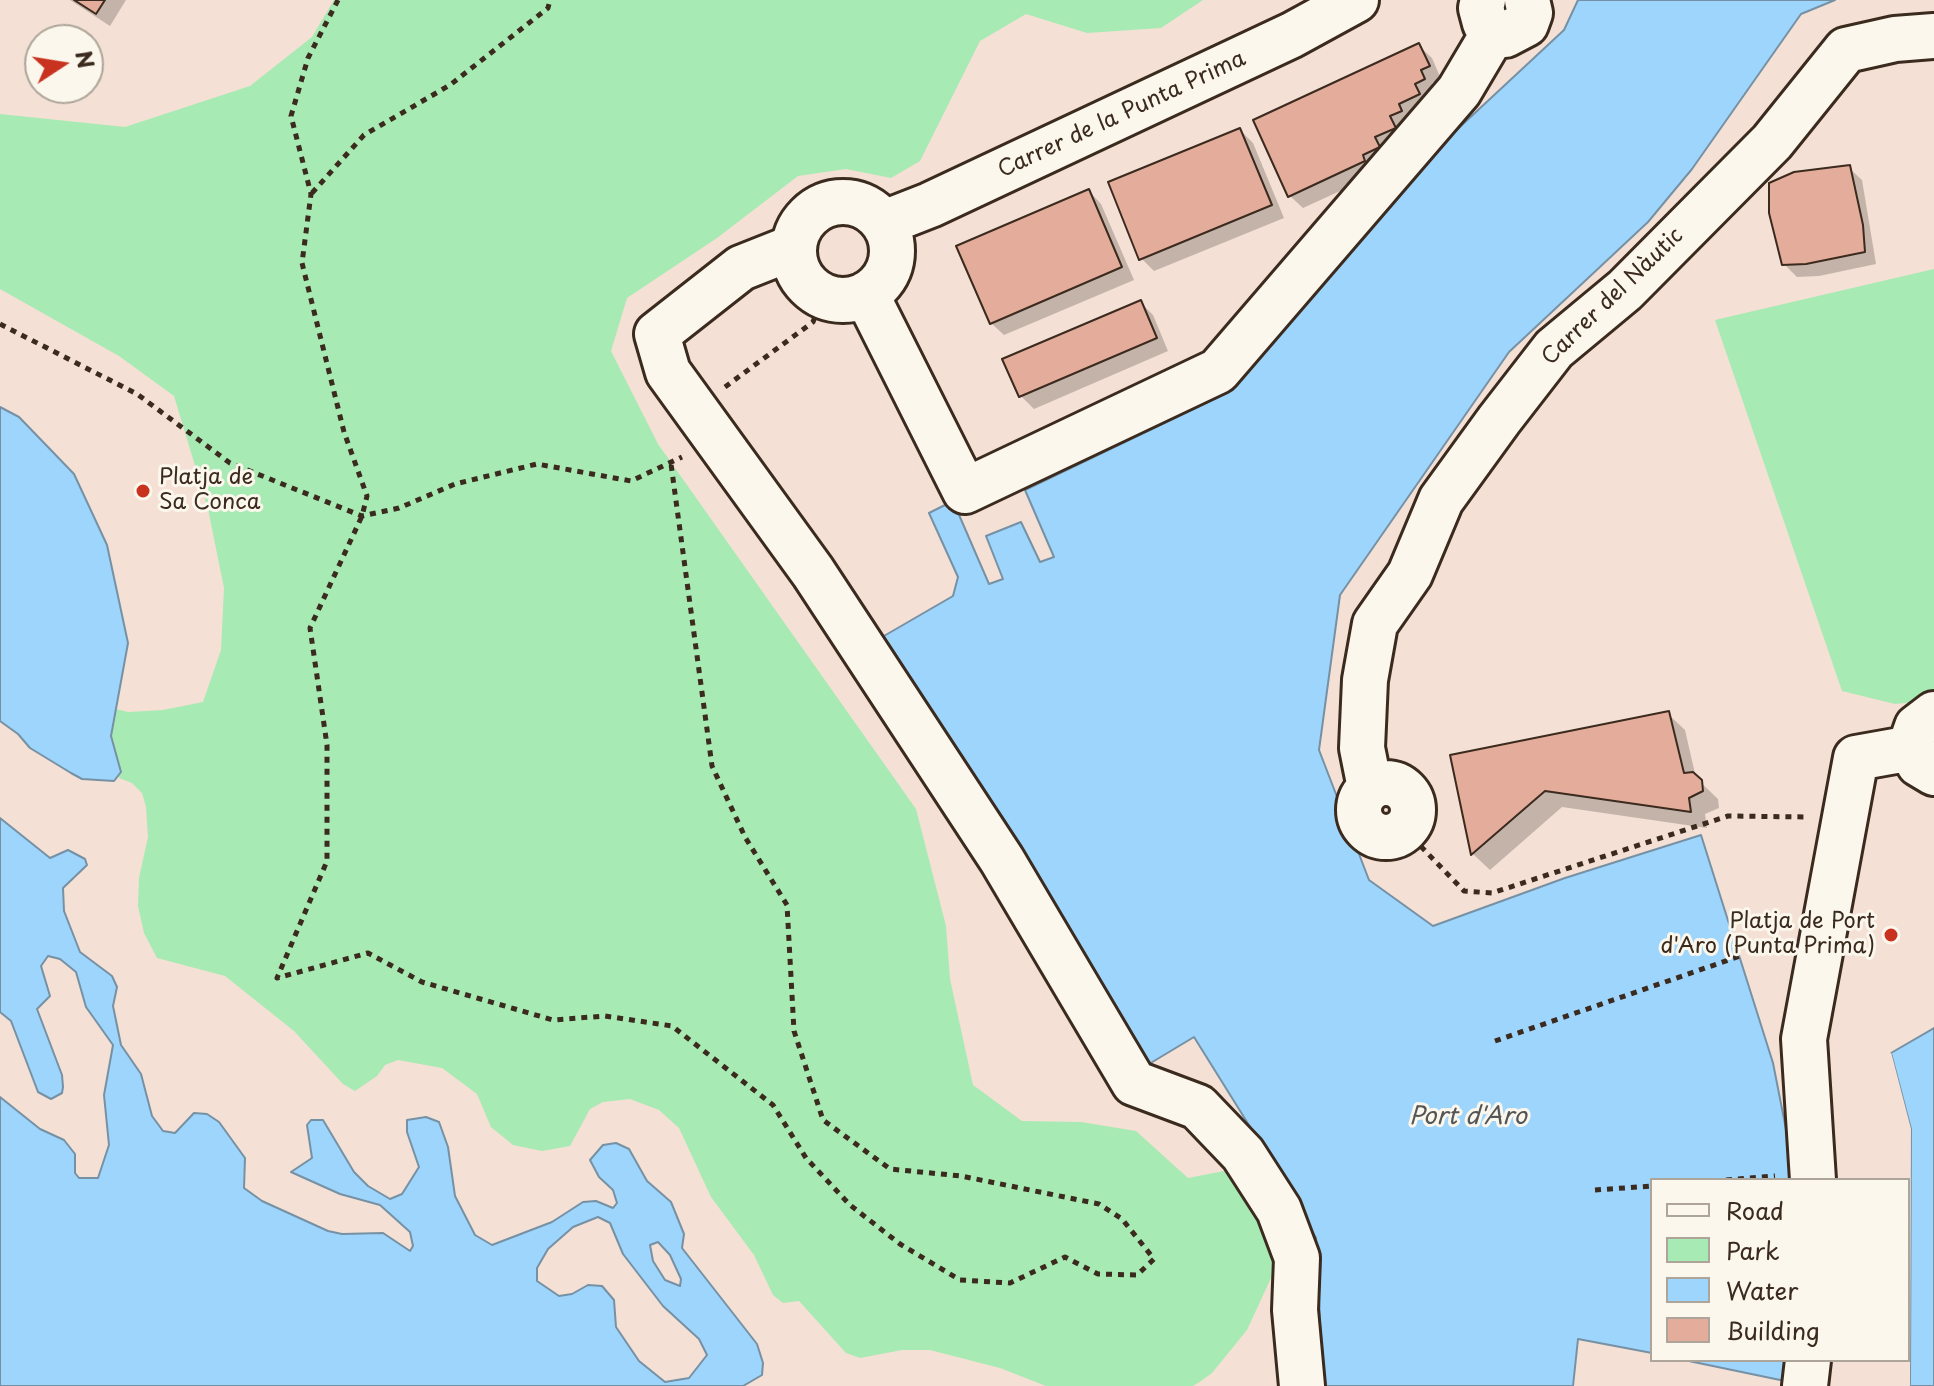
<!DOCTYPE html>
<html>
<head>
<meta charset="utf-8">
<style>
	body { margin:0 }
	#map { position:relative; width:1934px; height:1386px; overflow:hidden; background:#f4e0d4; font-family:"Playpen Sans",sans-serif }
	canvas { display:block }
	.legend { position:absolute; left:1650px; top:1178px; width:260px; height:184px; box-sizing:border-box; background:#fbf7ec; border:2px solid #aea59a; margin:0; padding:10px 14px; list-style:none; font-size:24px; color:#3b2a1e }
	.legend li { display:flex; align-items:center; gap:16px; height:40px }
	.legend b { width:40px; border:2px solid #aea59a }
	.north { position:absolute; left:24px; top:24px; width:80px; height:80px; box-sizing:border-box; background:#fbf7ec; border:2px solid #aea59a; border-radius:50%; rotate:78deg; font-size:22px; font-weight:700; line-height:32px; text-align:center; color:#3b2a1e }
	.north::after { content:''; display:block; margin:auto; width:28px; height:36px; background:#c8321e; clip-path:polygon(50% 0,100% 100%,50% 72%,0 100%) }
</style>
</head>
<body>
<div id="map">
<canvas width="1934" height="1386"></canvas>
<ul class="legend">
<li><b style="height:10px;background:#fbf7ec"></b>Road</li>
<li><b style="height:22px;background:#a8eab3"></b>Park</li>
<li><b style="height:22px;background:#9ed5fd"></b>Water</li>
<li><b style="height:22px;background:#e4ac9b"></b>Building</li>
</ul>
<div class="north">N</div>
</div>
<script>
const ctx = document.querySelector('canvas').getContext('2d');
ctx.lineJoin = 'round';
function paint(path, color) { ctx.fillStyle = color; ctx.fill(path, 'evenodd'); }
const toPath = rows => new Path2D(rows.map(r => 'M' + r).join(''));
function trace(path, color, width, dash) { ctx.strokeStyle = color; ctx.lineWidth = width; ctx.lineCap = dash ? 'butt' : 'round'; ctx.setLineDash(dash || []); ctx.stroke(path); }
function drawText(font, color, halo, rows, align = 'center') {
  ctx.font = font + ' "Playpen Sans",sans-serif'; ctx.lineWidth = 6; ctx.setLineDash([]); ctx.textBaseline = 'middle'; ctx.strokeStyle = halo; ctx.fillStyle = color; for (const [text, x, y, turn = 0] of rows) {
    ctx.save(); ctx.translate(x, y); ctx.rotate((+turn || 0) * Math.PI / 180); ctx.textAlign = isNaN(turn) ? turn : align; if (halo) ctx.strokeText(text, 0, 0); ctx.fillText(text, 0, 0); ctx.restore();
  }
}
const green = toPath([
	[334,0,1203,0,1161,28,1087,33,1026,14,980,41,920,161,891,178,846,169,798,176,717,238,627,298,611,351,658,444,916,809,946,926,950,979,973,1085,1022,1121,1081,1122,1136,1131,1188,1178,1224,1171,1238,1174,1273,1247,1271,1278,1247,1330,1212,1373,1201,1381,1193,1386,1046,1386,1000,1368,930,1350,902,1350,860,1358,846,1353,799,1301,783,1303,773,1295,754,1255,711,1197,679,1128,659,1110,630,1099,603,1102,590,1109,570,1146,542,1151,513,1145,491,1127,477,1094,442,1068,398,1060,385,1065,377,1076,355,1091,343,1084,294,1031,225,976,157,958,144,933,138,906,139,878,148,837,146,807,142,793,132,783,119,778,120,766,111,736,116,709,128,712,163,710,203,702,221,650,224,588,208,509,174,396,119,356,0,289,0,114,125,127,250,86,312,37],
	[1934,269,1934,700,1895,704,1842,691,1715,320]
]);
const water = toPath([
	[1578,0,1835,0,1801,14,1692,169,1648,222,1509,352,1340,595,1319,750,1369,880,1433,926,1565,878,1701,835,1773,1063,1796,1180,1652,1180,1652,1353,1578,1339,1573,1386,1323,1386,1316,1238,1267,1154,1194,1037,1144,1067,877,640,953,596,958,577,929,513,953,501,989,584,1003,579,986,536,1021,522,1040,562,1054,557,1025,490,1229,392,1348,241,1448,138,1564,30,1578,0],
	[0,407,19,417,74,474,107,545,128,643,111,736,121,772,114,781,82,779,71,773,30,748,18,734,0,721,0,407],
	[0,818,50,858,68,850,85,859,87,865,63,888,64,911,80,952,112,976,117,987,113,1006,121,1045,141,1074,152,1116,163,1131,175,1133,194,1113,207,1114,219,1122,245,1158,244,1188,262,1201,328,1231,342,1234,383,1233,410,1251,413,1246,410,1232,380,1205,340,1194,291,1172,312,1158,307,1125,311,1120,323,1120,354,1172,368,1186,390,1199,402,1194,419,1167,407,1132,407,1120,426,1117,439,1122,448,1147,455,1196,475,1235,492,1245,552,1222,583,1202,596,1201,613,1208,617,1203,613,1190,599,1177,590,1160,603,1145,616,1143,629,1149,647,1181,671,1202,684,1234,682,1248,757,1344,763,1363,762,1375,743,1386,0,1386,0,1097,40,1129,64,1140,75,1154,75,1173,79,1178,98,1178,109,1145,104,1095,113,1045,86,1007,76,972,60,959,48,956,41,966,50,996,37,1009,62,1075,63,1087,62,1093,51,1099,38,1092,11,1021,0,1012,0,818],
	[598,1217,610,1223,623,1254,663,1306,699,1339,707,1355,689,1378,665,1382,639,1361,616,1327,614,1300,602,1286,588,1285,572,1294,559,1296,537,1281,537,1268,548,1249,573,1227,598,1217],
	[658,1242,670,1255,681,1279,680,1286,665,1280,653,1261,650,1245,658,1242],
	[1934,1028,1934,1386,1910,1386,1911,1129,1891,1053,1934,1028],
	[1684,1360,1787,1360,1785,1381,1684,1360]
]);
const pier = toPath([
	[1891,1052,1911,1129,1910,1386,1906,1386,1907,1129,1888,1057]
]);
const shadow = toPath([
	[70,0,126,0,110,26],
	[1419,46,1432,58,1441,79,1432,83,1437,92,1377,174,1303,208,1290,196],
	[1240,130,1253,143,1284,218,1154,271,1141,258],
	[1849,168,1862,180,1876,264,1819,276,1797,277,1784,264],
	[1089,191,1101,204,1134,280,1004,335,991,323],
	[1140,302,1153,315,1168,351,1034,409,1021,396,1005,360],
	[1668,714,1685,730,1696,778,1718,799,1719,808,1705,814,1707,828,1562,807,1490,870,1473,854,1452,757]
]);
const building = toPath([
	[74,0,105,0,96,14,74,0],
	[1419,43,1430,66,1421,70,1425,79,1415,84,1420,94,1399,104,1402,111,1390,116,1396,128,1375,137,1380,147,1363,155,1365,161,1288,197,1253,120,1419,43],
	[1240,128,1272,205,1139,260,1108,182,1240,128],
	[1850,165,1863,225,1865,252,1806,264,1782,265,1769,213,1769,183,1794,172,1850,165],
	[1089,189,1122,267,990,324,956,246,1089,189],
	[1141,300,1157,338,1019,397,1002,359,1141,300],
	[1669,711,1684,773,1693,772,1702,780,1703,791,1689,798,1691,812,1545,791,1471,855,1450,755,1669,711]
]);
const path = toPath([
	[338,0,308,58,291,116,311,194,302,263,344,432,367,496,362,516,310,628,327,745,327,861,277,978,368,953,422,982,553,1020,605,1016,672,1026,773,1105,806,1158,850,1205,900,1244,960,1280,1010,1283,1065,1257,1098,1274,1137,1275,1154,1259,1122,1219,1099,1204,961,1176,890,1169,823,1120,794,1031,787,905,745,837,712,766,671,464],
	[312,193,364,135,450,85,548,8,550,0],
	[0,324,137,394,230,463,362,516,399,508,455,484,537,464,631,481,682,457],
	[725,387,813,322,823,296],
	[1404,829,1464,891,1492,893,1728,816,1808,817],
	[1495,1041,1740,956],
	[1726,1180,1775,1176],
	[1595,1190,1652,1186]
]);
const minor = toPath([
	[1483,0,1481,8,1485,23,1494,32,1505,35,1526,24,1530,13,1527,0],
	'794 251a49 49 0 1 1 98 0a49 49 0 1 1-98 0Z',
	[884,223,930,205,1292,35,1356,0],
	[794,247,741,268,657,334,668,372,813,572,1002,860,1134,1083,1198,1107,1243,1154,1279,1210,1297,1258,1295,1310,1302,1386],
	[866,294,965,491,1218,371,1459,91,1494,32],
	[1934,714,1917,727,1911,744,1919,764,1934,773],
	'1359 810a27 27 0 1 1 54 0a27 27 0 1 1-54 0Z',
	[1370,788,1362,748,1365,680,1375,624,1410,574,1441,500,1499,420,1554,349,1625,290,1772,142,1846,50,1895,39,1934,36],
	[1813,1180,1804,1039,1856,758,1912,748],
	[1805,1386,1808,1360]
]);
const markers = [
	[143,491,8,"#c8321e"],
	[1891,935,8,"#c8321e"]
];
const streetNames = [
	["Carrer de la Punta Prima",1122,115,-25],
	["Carrer del Nàutic",1613,297,-44]
];
const poiNames = [
	["Platja de",159,478],
	["Sa Conca",159,503],
	["Platja de Port",1875,922,"right"],
	["d'Aro (Punta Prima)",1875,947,"right"]
];
const waterNames = [
	["Port d'Aro",1468,1117]
];
paint(green, '#a8eab3');
paint(water, '#9ed5fd');
trace(water, '#7691a4', 2);
paint(pier, '#f4e0d4');
paint(shadow, '#0003');
paint(building, '#e4ac9b');
trace(building, '#3b2a1e', 2);
trace(minor, '#3b2a1e', 50);
trace(path, '#3b2a1e', 5, [6, 6]);
trace(minor, '#fbf7ec', 44);
for (const [x, y, r, color] of markers) { const dot = new Path2D(); dot.arc(x, y, r, 0, 2 * Math.PI); ctx.fillStyle = color; ctx.fill(dot); trace(dot, '#fbf7ec', 3); }
drawText('22px', '#3b2a1e', '#fbf7ec', streetNames);
drawText('22px', '#3b2a1e', '#fbf7ec', poiNames, 'left');
drawText('italic 24px', '#545556', '#fbf7ec', waterNames);
</script>
</body>
</html>
